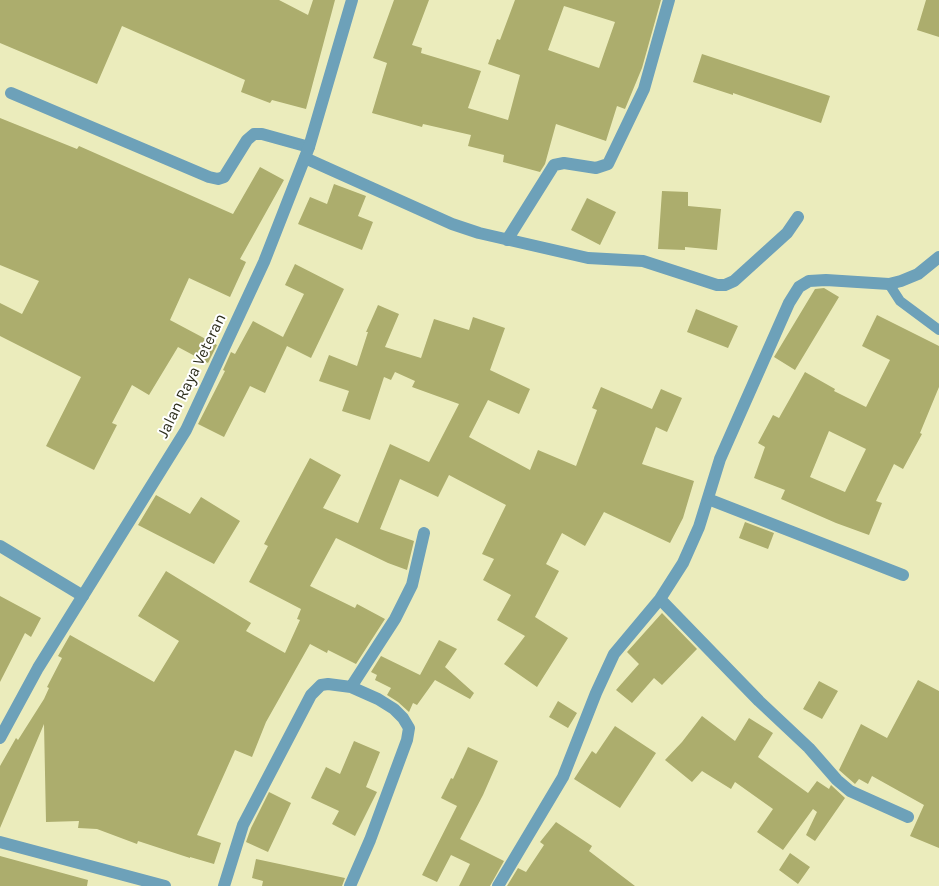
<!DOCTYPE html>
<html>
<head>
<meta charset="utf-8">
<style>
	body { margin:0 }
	canvas { display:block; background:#ebecbc }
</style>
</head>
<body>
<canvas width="939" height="886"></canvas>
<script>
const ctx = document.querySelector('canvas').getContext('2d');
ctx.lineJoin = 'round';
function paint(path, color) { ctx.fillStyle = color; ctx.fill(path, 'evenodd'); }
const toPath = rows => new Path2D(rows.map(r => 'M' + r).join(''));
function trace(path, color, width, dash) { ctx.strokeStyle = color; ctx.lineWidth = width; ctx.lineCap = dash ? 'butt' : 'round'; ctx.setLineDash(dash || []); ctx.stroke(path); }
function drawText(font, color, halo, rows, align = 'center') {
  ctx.font = font + ' Karla,sans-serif'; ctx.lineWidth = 4; ctx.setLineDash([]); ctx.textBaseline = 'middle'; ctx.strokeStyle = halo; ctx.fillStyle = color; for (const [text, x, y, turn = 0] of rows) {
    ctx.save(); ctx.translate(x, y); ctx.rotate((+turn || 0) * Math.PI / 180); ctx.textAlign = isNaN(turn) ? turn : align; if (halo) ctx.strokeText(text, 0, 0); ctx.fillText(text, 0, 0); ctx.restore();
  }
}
const building = toPath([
	[0,0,279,0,308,15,313,0,335,0,306,109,272,100,270,103,241,92,245,80,122,26,97,84,0,43],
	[394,0,429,0,412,45,422,48,421,53,481,71,468,108,508,120,520,75,488,64,497,39,500,40,515,0,661,0,642,68,625,109,617,106,606,141,556,124,545,164,540,172,503,162,504,155,468,146,471,135,423,124,422,127,372,113,387,63,373,58],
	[564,6,615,22,599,68,548,50],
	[926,0,939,0,939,37,917,30],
	[702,54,830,96,821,123,733,93,733,95,693,82],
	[0,118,77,149,79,146,233,214,260,167,284,180,240,259,246,262,230,297,189,278,170,320,217,345,208,363,178,347,149,395,132,385,112,423,117,425,94,470,46,446,81,377,0,336,0,303,22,314,39,281,0,265],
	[334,184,366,196,358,216,373,222,362,250,298,224,310,197,327,204],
	[662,191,688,192,688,206,721,209,717,250,685,247,685,250,658,249],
	[587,198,616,212,600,245,571,230],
	[295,264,344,289,311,358,287,346,265,393,250,386,224,437,198,424,225,371,223,370,231,352,235,354,253,321,283,337,304,294,285,285],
	[824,288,839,297,795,370,774,357,815,289],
	[378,305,399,314,385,347,421,358,434,319,469,330,473,317,505,328,490,370,530,389,519,414,488,400,469,437,530,470,538,450,576,466,597,410,592,408,601,387,652,409,661,389,682,398,667,432,656,427,642,464,694,481,683,518,670,543,604,512,585,546,562,533,546,564,559,571,535,617,568,638,537,687,504,664,525,636,497,620,511,595,483,580,494,559,482,554,506,505,449,475,438,497,400,479,380,529,414,541,407,570,388,563,336,538,310,586,355,608,357,604,385,619,356,664,328,650,327,653,310,644,266,722,252,757,235,750,197,835,221,843,214,864,190,857,190,858,138,841,137,844,97,829,78,828,79,821,46,822,44,724,0,828,0,766,16,738,18,740,44,699,49,688,47,687,62,658,58,656,70,635,154,682,179,641,138,616,166,571,251,623,246,631,285,653,300,620,297,619,301,609,249,582,268,546,264,544,310,458,341,475,323,508,358,523,390,444,429,462,459,404,412,387,415,381,395,372,391,380,384,377,370,420,342,411,349,391,319,381,329,355,357,366,368,332,366,332],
	[696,309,738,326,728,348,687,332],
	[877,315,939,346,939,387,920,433,922,434,903,469,894,464,876,501,882,503,869,535,836,523,781,499,785,490,754,478,765,447,758,443,773,415,779,418,805,372,835,389,834,391,866,407,890,360,862,346],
	[829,431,866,449,845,492,810,477],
	[156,495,190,514,201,497,240,521,214,564,138,525],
	[745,522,774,533,768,549,739,538],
	[0,596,41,618,31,637,25,633,0,682],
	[662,613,697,649,662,685,654,678,632,703,616,690,639,664,627,652],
	[439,640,457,649,445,667,474,693,470,699,435,680,417,705,413,703,409,712,398,702,387,695,391,688,375,680,377,675,371,672,381,656,420,675],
	[918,680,939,691,939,848,910,836,924,805,872,776,868,784,859,779,855,784,839,770,861,724,887,738],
	[819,681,838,691,822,719,803,709],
	[558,701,577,713,568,728,549,717],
	[702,716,735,741,749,718,773,733,758,757,808,793,817,781,829,789,831,785,845,798,815,841,806,835,817,812,813,809,783,850,757,832,773,809,735,782,731,789,702,771,692,782,665,760,682,742],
	[615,726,656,753,620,808,574,779,592,751,596,754],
	[354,741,380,752,366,787,377,792,355,836,332,824,339,811,311,798,326,767,340,774],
	[468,747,498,761,483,795,460,839,504,861,490,886,459,886,470,864,451,855,437,882,422,875,457,806,441,798,451,778,453,779],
	[269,792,291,803,268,852,246,842,251,828],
	[556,822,592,846,589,851,635,886,507,886,518,868,526,872,544,845,540,842],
	[790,853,810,867,798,884,779,870],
	[0,856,88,880,87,886,0,886],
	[256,859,345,878,342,886,262,886,263,881,252,878]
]);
const service = toPath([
	[889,284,900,301,939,330]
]);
const minor = toPath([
	[11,93,209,177,218,179,224,177,247,140,254,134,262,134,309,147],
	[305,158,452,224,479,233,588,258,643,261,717,285,725,285,734,281,787,233,798,217],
	[507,240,554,165,564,163,596,168,608,164,644,89,669,0],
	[708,499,903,575],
	[0,546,83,596],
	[660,599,759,701,809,748,837,780,850,791,908,817],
	[351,687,395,619,412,585,424,533],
	[0,842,165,886],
	[224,886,243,825,311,695,321,685,328,684,351,687,378,699,394,709,403,718,409,728,407,740,370,840,350,886],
	[498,886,563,777,596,693,614,654,660,599,683,563,699,527,720,459,789,303,799,287,809,281,826,280,889,284,901,281,918,274,939,257]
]);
const tertiary = toPath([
	[0,738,38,668,186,430,264,262,309,147,352,0]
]);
const streetNames = [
	["Jalan Raya Veteran",192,376,-64]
];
paint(building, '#acad6d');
trace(service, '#6da1b9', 10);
trace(minor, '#6da1b9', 12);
trace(tertiary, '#6da1b9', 12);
drawText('16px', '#2d2e1b', '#fff', streetNames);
</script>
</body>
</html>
